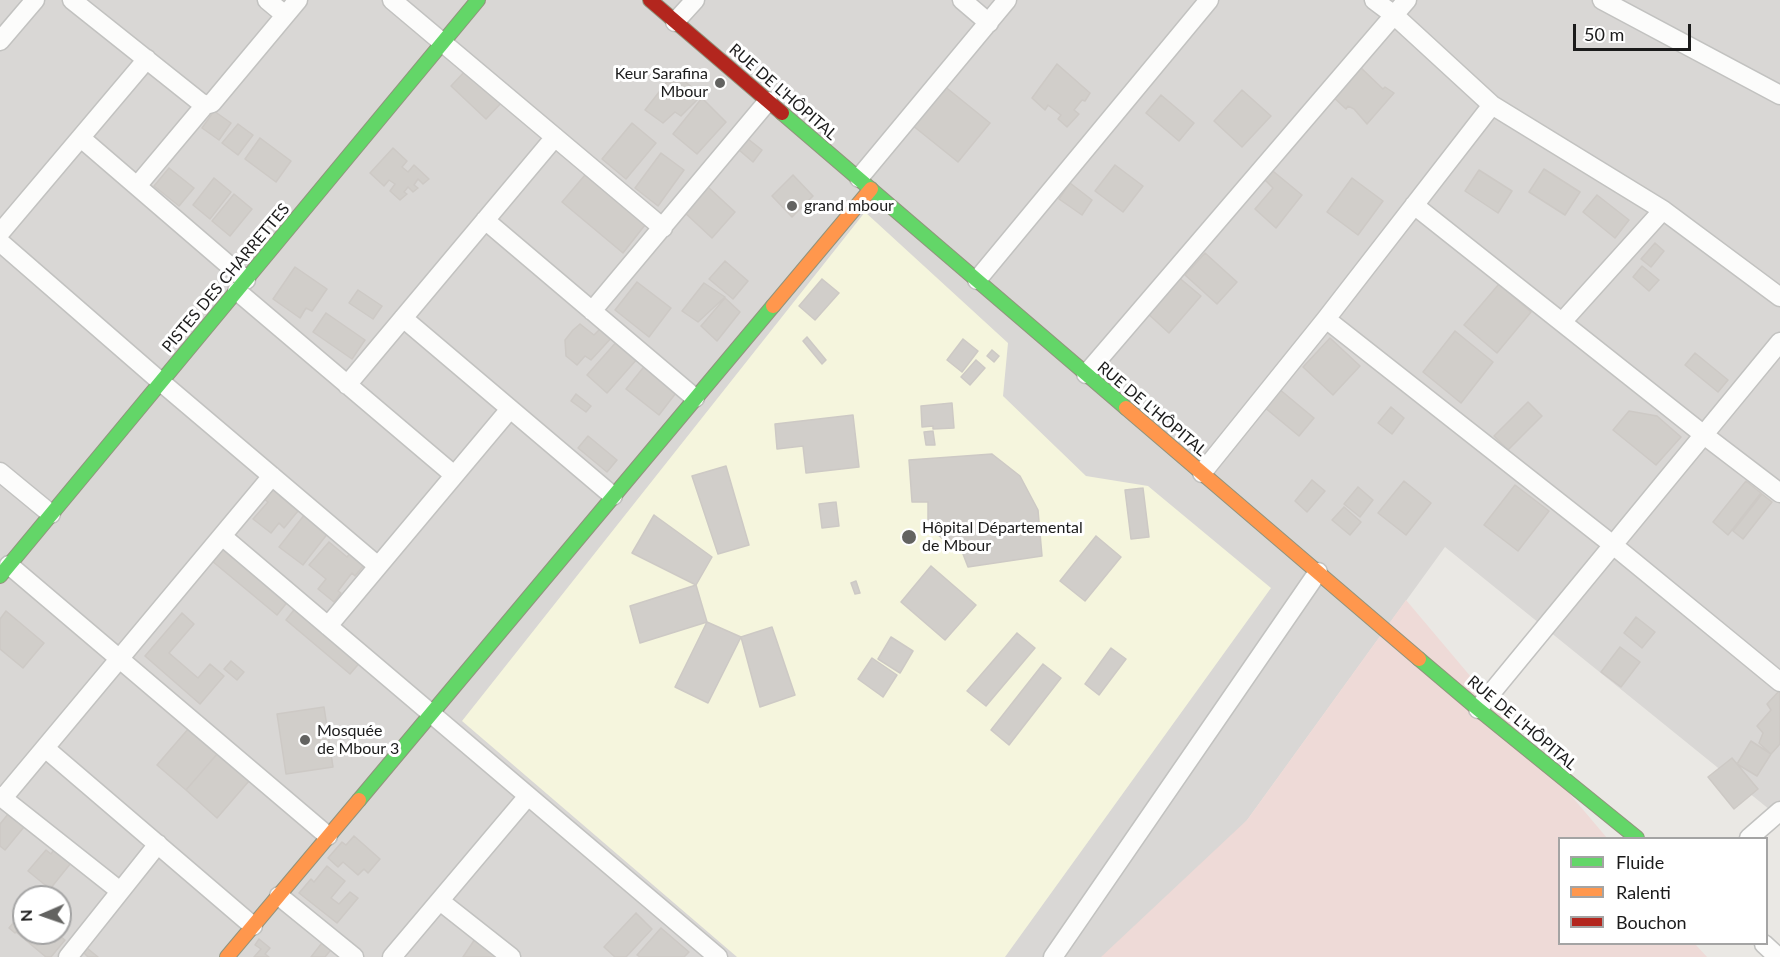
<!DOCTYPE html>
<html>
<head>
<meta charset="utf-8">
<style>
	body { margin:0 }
	#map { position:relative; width:1780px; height:957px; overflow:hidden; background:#eae8e4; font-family:Lato,sans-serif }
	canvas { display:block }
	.legend { position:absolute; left:1558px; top:837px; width:210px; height:108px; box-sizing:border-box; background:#fff; border:2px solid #a4a4a4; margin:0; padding:8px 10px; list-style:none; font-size:18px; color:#1b1b1b }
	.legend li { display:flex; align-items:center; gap:12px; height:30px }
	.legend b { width:30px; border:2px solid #a4a4a4 }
	.north { position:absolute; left:12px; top:885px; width:60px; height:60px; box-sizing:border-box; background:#fff; border:2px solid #a4a4a4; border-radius:50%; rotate:268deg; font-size:16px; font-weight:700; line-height:24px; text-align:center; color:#1b1b1b }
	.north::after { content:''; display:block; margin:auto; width:21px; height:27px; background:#636361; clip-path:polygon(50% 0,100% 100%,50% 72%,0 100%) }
	.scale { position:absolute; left:1573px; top:24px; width:118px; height:27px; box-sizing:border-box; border:3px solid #1b1b1b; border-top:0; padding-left:8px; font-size:18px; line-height:21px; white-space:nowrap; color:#1b1b1b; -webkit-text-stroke:4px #fff; paint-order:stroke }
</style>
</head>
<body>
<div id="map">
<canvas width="1780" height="957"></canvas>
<ul class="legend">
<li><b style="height:8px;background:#63d668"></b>Fluide</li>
<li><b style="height:8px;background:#ff974d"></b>Ralenti</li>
<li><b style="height:8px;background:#b3261e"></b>Bouchon</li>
</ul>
<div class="north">N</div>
<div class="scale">50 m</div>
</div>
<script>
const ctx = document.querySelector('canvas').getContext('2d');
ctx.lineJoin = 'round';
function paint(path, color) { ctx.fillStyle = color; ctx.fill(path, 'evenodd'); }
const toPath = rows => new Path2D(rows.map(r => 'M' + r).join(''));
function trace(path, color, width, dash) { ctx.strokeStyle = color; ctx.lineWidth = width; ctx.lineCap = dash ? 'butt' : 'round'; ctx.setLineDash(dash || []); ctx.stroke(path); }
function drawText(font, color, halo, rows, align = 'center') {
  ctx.font = font + ' Lato,sans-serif'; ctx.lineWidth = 6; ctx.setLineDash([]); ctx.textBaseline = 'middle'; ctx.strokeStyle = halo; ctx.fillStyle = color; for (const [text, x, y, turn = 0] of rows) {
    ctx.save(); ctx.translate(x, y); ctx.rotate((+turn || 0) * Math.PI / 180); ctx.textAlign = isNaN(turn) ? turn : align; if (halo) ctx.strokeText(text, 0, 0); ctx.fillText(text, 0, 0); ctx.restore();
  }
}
const residential = toPath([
	[0,0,1780,0,1780,818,1445,547,1148,957,0,957],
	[24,897,60,897,60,933,24,933]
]);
const commercial = toPath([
	[1406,600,1607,838,1560,838,1560,944,1695,944,1707,957,1101,957,1247,820]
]);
const education = toPath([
	[865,212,1008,343,1003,396,1086,476,1148,486,1271,588,1005,957,737,957,462,721]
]);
const building = toPath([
	[1057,64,1090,93,1085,101,1082,100,1074,110,1079,114,1067,127,1058,119,1061,115,1048,105,1045,110,1032,98,1057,64],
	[1359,66,1383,89,1385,87,1394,93,1367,124,1354,109,1348,106,1346,109,1331,95,1359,66],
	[466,70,505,99,486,119,451,86,466,70],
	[674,73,702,95,681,116,675,112,663,123,645,110,674,73],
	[943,85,990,123,958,162,912,125,943,85],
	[1242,90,1271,116,1242,147,1214,121,1242,90],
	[1161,95,1194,123,1179,141,1146,113,1161,95],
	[702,98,726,122,697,154,673,134,702,98],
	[214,111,231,123,219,140,202,128,214,111],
	[632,123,656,143,626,179,602,159,632,123],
	[238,124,253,135,238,155,222,143,238,124],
	[260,138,291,161,276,182,245,159,260,138],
	[748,139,762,150,753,162,739,150,748,139],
	[393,148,407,161,402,167,408,172,414,165,429,179,423,184,418,179,414,185,418,188,413,192,408,187,404,192,407,194,400,200,390,191,395,184,389,180,384,186,370,173,393,148],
	[661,153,684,170,658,206,635,188,661,153],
	[1115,165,1143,186,1123,212,1095,191,1115,165],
	[1268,167,1302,195,1276,228,1255,209,1273,188,1261,176,1268,167],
	[169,168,194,188,179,206,154,186,169,168],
	[1544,169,1580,192,1565,215,1529,192,1544,169],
	[1479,170,1512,191,1498,213,1465,191,1479,170],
	[585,175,645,225,623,253,562,202,585,175],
	[793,175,813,196,792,217,772,196,793,175],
	[214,178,231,192,210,219,193,205,214,178],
	[1352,178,1383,201,1358,235,1327,212,1352,178],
	[1070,183,1092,200,1082,215,1059,199,1070,183],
	[708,187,735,212,712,238,684,212,708,187],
	[234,194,252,209,230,236,212,221,234,194],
	[1597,195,1629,220,1615,238,1583,212,1597,195],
	[1655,243,1664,251,1651,267,1641,259,1655,243],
	[1205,253,1237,282,1217,304,1185,275,1205,253],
	[725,261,748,281,733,299,709,279,725,261],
	[1642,266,1659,280,1649,291,1633,277,1642,266],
	[295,267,327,289,312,311,306,308,300,318,273,299,295,267],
	[1177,276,1201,296,1169,333,1146,312,1177,276],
	[822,279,839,293,815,320,799,306,822,279],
	[637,282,671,308,649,337,615,310,637,282],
	[704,283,725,297,698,322,682,311,704,283],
	[1499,284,1531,312,1497,353,1464,325,1499,284],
	[358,290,382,306,373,319,349,303,358,290],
	[725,298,740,312,717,341,701,326,725,298],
	[326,313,365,340,352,359,313,332,326,313],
	[580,324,594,335,602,327,614,335,591,360,585,356,577,365,566,356,565,340,573,330,580,324],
	[1455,331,1493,362,1461,403,1423,372,1455,331],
	[807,337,826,360,822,364,803,341,807,337],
	[1330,338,1360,366,1333,395,1303,367,1330,338],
	[963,339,978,351,962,372,947,360,963,339],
	[618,340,638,358,607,393,587,375,618,340],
	[992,350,999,356,994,362,987,356,992,350],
	[1695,353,1728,380,1718,392,1685,365,1695,353],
	[976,360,985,368,970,385,961,377,976,360],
	[647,363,679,389,659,415,626,389,647,363],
	[1279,389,1314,418,1299,436,1264,407,1279,389],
	[576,394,591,406,586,412,571,401,576,394],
	[1528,402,1542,416,1508,450,1494,436,1528,402],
	[952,403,954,428,933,429,933,426,922,427,921,406,952,403],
	[1391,407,1404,418,1392,434,1378,423,1391,407],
	[1629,411,1657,416,1681,437,1656,465,1613,430,1629,411],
	[853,415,859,467,806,473,803,446,777,449,775,424,853,415],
	[933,431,935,445,926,445,924,432,933,431],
	[588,436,617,460,607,472,578,448,588,436],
	[992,454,1020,476,1038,510,1042,556,968,567,958,541,948,543,928,527,928,502,912,502,909,460,992,454],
	[726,466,749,545,718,554,692,476,726,466],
	[1312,480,1325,491,1307,512,1295,501,1312,480],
	[274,481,285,490,280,496,298,511,284,528,279,523,271,533,253,519,268,502,259,495,274,481],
	[1404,481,1431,503,1406,535,1378,513,1404,481],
	[1746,481,1761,493,1728,535,1713,522,1746,481],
	[1515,485,1549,511,1518,551,1484,525,1515,485],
	[1358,487,1373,500,1360,517,1344,504,1358,487],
	[1143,488,1149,537,1131,539,1125,490,1143,488],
	[1762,494,1772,502,1743,539,1733,531,1762,494],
	[836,502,839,526,822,528,819,504,836,502],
	[1344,507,1361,522,1350,535,1332,520,1344,507],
	[309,509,332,528,303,565,279,547,309,509],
	[654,515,712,557,696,585,632,553,654,515],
	[1096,536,1121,557,1085,601,1060,581,1096,536],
	[329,542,347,557,351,552,365,564,355,576,352,573,338,591,341,593,334,602,318,589,326,579,309,565,329,542],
	[224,546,289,600,277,615,212,561,224,546],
	[931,566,976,605,945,640,901,602,931,566],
	[856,581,860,593,855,594,851,583,856,581],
	[696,585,707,622,640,643,630,606,696,585],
	[297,606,362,660,350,674,286,620,297,606],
	[6,611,44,643,23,668,0,649,0,619,6,611],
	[182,613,194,624,169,653,198,678,210,664,224,676,200,704,145,656,182,613],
	[1636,617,1655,632,1642,648,1624,633,1636,617],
	[707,622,741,637,708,703,675,687,707,622],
	[772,627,795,695,760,707,741,637,772,627],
	[1017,633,1035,648,986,706,967,691,1017,633],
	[891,637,913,651,900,673,878,659,891,637],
	[1620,647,1640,662,1621,687,1601,672,1620,647],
	[1111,648,1126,659,1099,695,1085,684,1111,648],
	[872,658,897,675,883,697,858,679,872,658],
	[231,661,244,672,237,680,224,669,231,661],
	[1043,664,1061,678,1009,745,991,730,1043,664],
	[1780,690,1780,744,1771,754,1759,743,1763,733,1757,726,1771,710,1767,704,1780,690],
	[324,707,333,767,286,774,277,714,324,707],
	[189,728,218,753,186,790,157,765,189,728],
	[1751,741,1771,754,1757,776,1737,764,1751,741],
	[218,753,249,781,217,818,186,790,218,753],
	[1732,758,1758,789,1734,809,1708,777,1732,758],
	[13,808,29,821,5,850,0,846,0,824,13,808],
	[354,836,380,859,368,873,364,869,358,875,343,862,338,867,328,858,342,842,346,845,354,836],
	[55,848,75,858,50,889,28,871,46,850,51,854,55,848],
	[327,866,345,881,331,898,339,904,350,892,358,898,337,923,299,893,311,879,314,882,327,866],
	[636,913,652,929,626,957,615,957,604,947,636,913],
	[19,916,24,922,15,933,9,928,19,916],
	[24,922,24,933,56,933,65,940,51,957,46,957,16,932,24,922],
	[661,928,689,952,684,957,640,957,637,955,661,928],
	[479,933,507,957,463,957,479,933],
	[259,939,270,948,265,954,269,957,254,957,261,949,255,945,259,939],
	[325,939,334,946,325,957,311,957,325,939],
	[87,948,98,957,88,957,84,953,87,948]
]);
const street = toPath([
	[72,0,200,102,205,105],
	[267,0,285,15],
	[392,0,663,228],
	[962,0,989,23],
	[1374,0,1394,15,1492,105,1663,210,1780,297],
	[1602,0,1780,95],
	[675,22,695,0],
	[0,41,35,0],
	[81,138,246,280],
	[859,178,1007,0],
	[137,186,205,105,212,103,298,0],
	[1414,205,1704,435,1780,493],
	[485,220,695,398],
	[0,233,147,59],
	[0,242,161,382,378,566],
	[977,280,1209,0],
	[237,291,454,475],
	[592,311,768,101],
	[403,318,613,496],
	[1326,319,1613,545,1780,682],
	[1562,322,1663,210],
	[1086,374,1407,0],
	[347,385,555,137],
	[0,472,51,514],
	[1202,473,1326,319,1492,105],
	[222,536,718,957],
	[9,565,328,836],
	[328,626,510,409],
	[1478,709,1780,342],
	[45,748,253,926],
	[0,796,120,891],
	[3,798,272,476],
	[1749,838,1780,811],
	[279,896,354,957],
	[440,901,511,957],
	[1764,944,1778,957],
	[68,957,158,844],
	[392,957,528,796],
	[1053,957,1318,572]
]);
const fast = toPath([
	[782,113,1126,408],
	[0,576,478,0],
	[1419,659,1478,709,1637,838],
	[359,800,773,306]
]);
const slow = toPath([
	[773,306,871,189],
	[1126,408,1419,659],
	[227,957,359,800]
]);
const jam = toPath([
	[650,0,782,113]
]);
const markers = [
	[720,83,6,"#636361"],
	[792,206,6,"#636361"],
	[909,537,8,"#636361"],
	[305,740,6,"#636361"]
];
const poiNames = [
	["Keur Sarafina",708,74,"right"],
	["Mbour",708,92,"right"],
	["grand mbour",804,206],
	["Hôpital Départemental",922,528],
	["de Mbour",922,546],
	["Mosquée",317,731],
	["de Mbour 3",317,749]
];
const streetNames = [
	["RUE DE L'HÔPITAL",783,92,41],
	["PISTES DES CHARRETTES",226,278,-50],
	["RUE DE L'HÔPITAL",1152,409,40],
	["RUE DE L'HÔPITAL",1522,723,40]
];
paint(residential, '#d9d7d5');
paint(commercial, '#eedad7');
paint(education, '#f5f5dd');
paint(building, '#d1ceca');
trace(building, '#cdc9c5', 1.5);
trace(street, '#c2c2c0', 21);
trace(fast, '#91937c', 16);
trace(slow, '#91937c', 16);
trace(jam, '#91937c', 16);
trace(street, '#fcfcfb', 18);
trace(fast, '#63d668', 14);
trace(slow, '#ff974d', 14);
trace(jam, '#b3261e', 14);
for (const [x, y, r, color] of markers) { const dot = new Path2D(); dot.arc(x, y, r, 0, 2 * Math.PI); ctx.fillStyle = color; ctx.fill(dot); trace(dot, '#fff', 2); }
drawText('16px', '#1b1b1b', '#fff', poiNames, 'left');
drawText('16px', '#1b1b1b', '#fff', streetNames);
</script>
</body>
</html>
